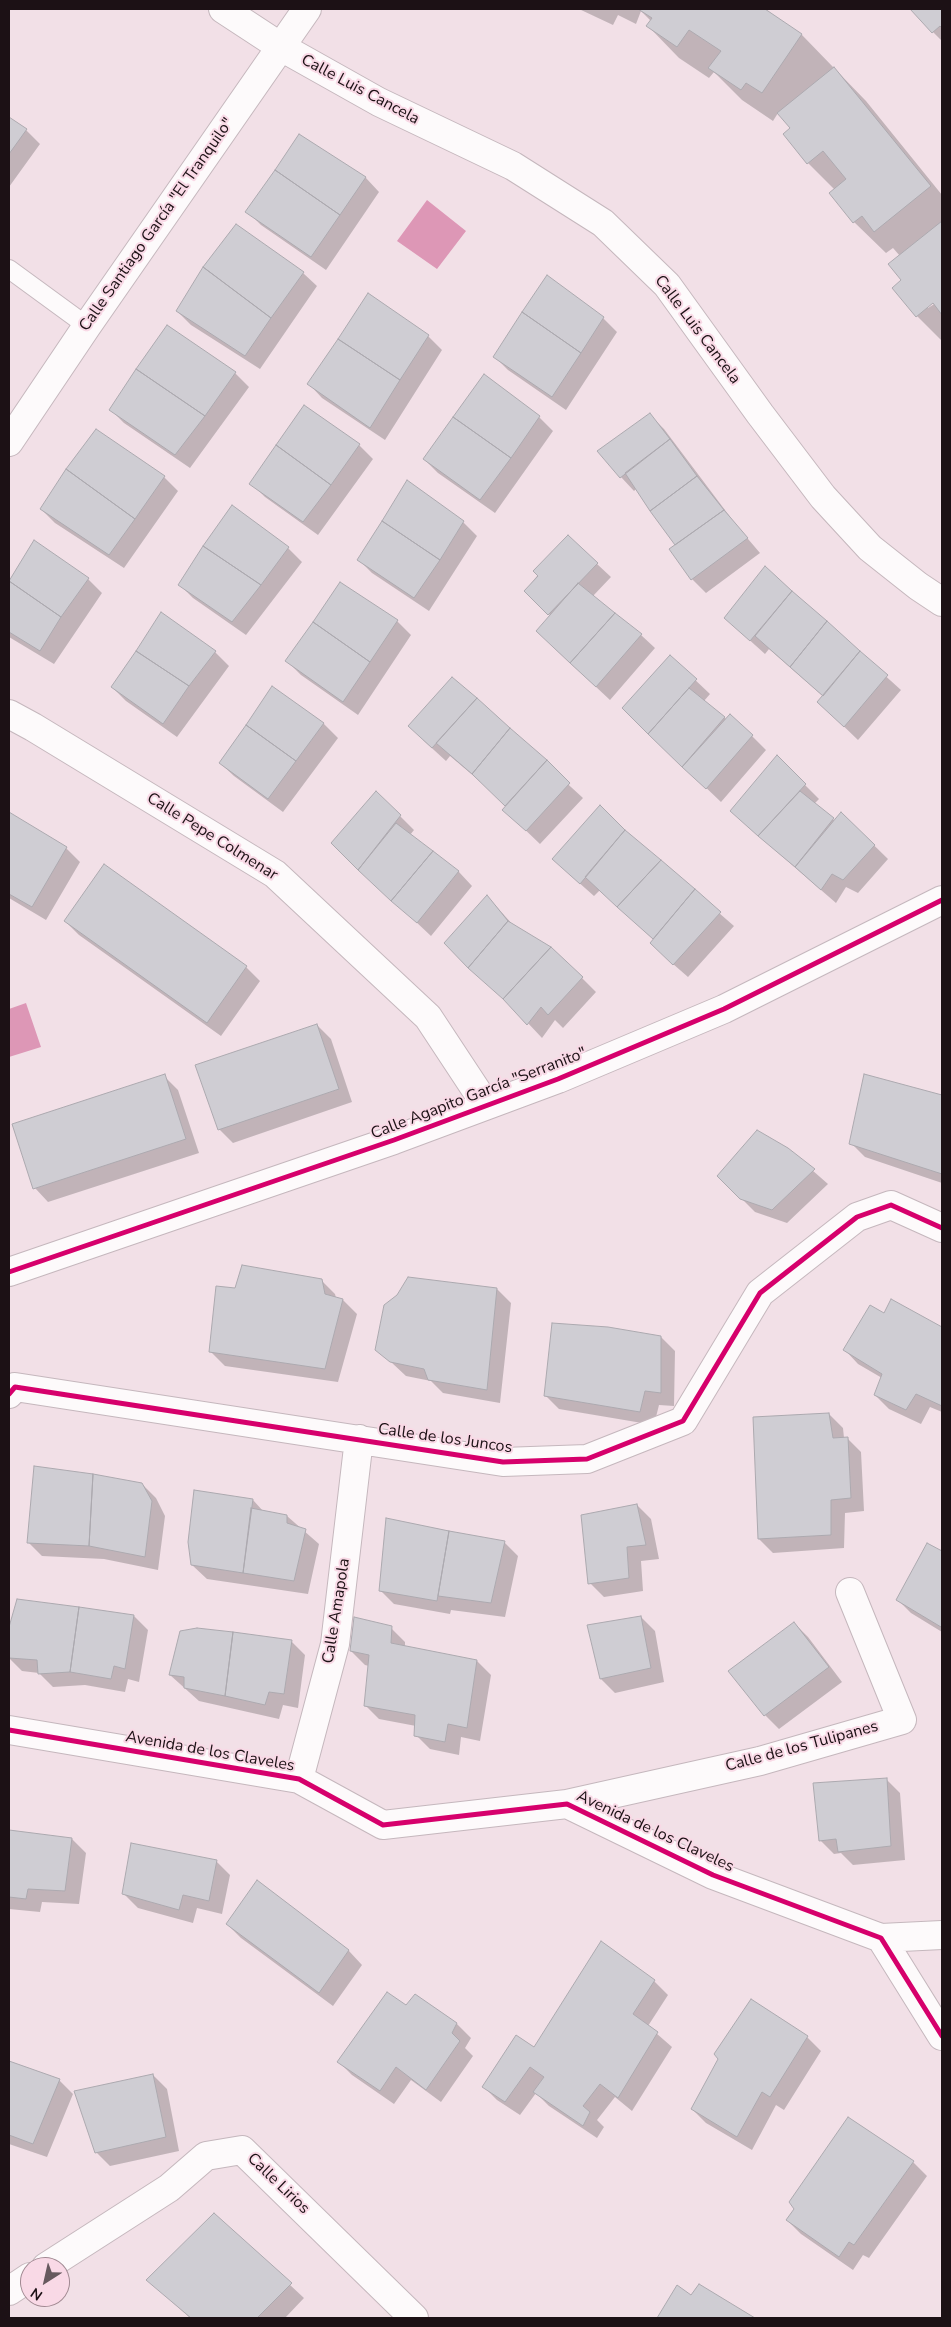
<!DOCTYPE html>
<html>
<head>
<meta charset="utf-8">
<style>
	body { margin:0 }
	#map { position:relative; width:951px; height:2327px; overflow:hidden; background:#f2e0e7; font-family:"Nunito Sans",sans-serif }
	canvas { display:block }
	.frame { position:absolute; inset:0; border:10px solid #1c1115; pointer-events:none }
	.north { position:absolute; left:20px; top:2257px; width:50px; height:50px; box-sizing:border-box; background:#f9d9e6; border:1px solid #a18992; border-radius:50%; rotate:215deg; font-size:14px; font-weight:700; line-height:20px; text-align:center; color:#1c1115 }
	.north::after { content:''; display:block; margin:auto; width:18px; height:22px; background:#67595e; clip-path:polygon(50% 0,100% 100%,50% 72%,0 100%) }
</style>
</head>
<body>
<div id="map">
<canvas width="951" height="2327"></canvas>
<div class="frame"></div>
<div class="north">N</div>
</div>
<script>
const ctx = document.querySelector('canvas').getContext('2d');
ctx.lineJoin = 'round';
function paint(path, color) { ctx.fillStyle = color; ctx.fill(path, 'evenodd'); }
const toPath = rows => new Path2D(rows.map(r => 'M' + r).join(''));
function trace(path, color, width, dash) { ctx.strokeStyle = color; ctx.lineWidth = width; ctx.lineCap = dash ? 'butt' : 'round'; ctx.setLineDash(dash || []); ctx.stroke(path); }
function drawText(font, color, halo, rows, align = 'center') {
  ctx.font = font + ' "Nunito Sans",sans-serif'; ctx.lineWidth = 4; ctx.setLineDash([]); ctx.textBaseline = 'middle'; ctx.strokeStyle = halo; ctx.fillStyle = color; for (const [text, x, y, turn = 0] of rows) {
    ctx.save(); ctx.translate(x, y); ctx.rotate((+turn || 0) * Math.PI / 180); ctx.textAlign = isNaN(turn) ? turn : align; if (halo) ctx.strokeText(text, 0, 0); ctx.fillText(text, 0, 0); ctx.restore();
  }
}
const water = toPath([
	[427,200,466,231,437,269,397,241],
	[26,1003,41,1047,9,1057,9,1009]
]);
const shadow = toPath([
	[579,9,763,9,802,35,866,101,942,195,942,341,917,316,903,280,900,256,893,248,886,253,854,222,835,190,808,163,792,128,778,113,773,121,742,100,714,72,709,78,679,58,648,26,651,21,641,11,636,24,618,15,613,25],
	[937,299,939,301,928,308,927,307],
	[912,9,942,9,942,41,933,32],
	[9,119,26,130,40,144,9,187],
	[300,135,366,178,379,192,326,270,261,225,247,211],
	[303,273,317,286,260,369,191,325,177,311],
	[368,295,428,336,442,350,385,440,322,398,309,384],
	[603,318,617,332,566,410,508,370,494,356],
	[168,326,235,373,249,387,190,468,124,423,111,410],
	[304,406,359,445,373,459,318,535,265,497,251,483],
	[650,415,664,429,737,526,760,553,706,593,692,579,677,545,637,488,634,491,621,477],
	[539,417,553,431,495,513,438,473,424,459],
	[164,477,178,491,124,568,55,523,41,509],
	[463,522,477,536,429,611,372,573,358,559],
	[568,537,611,577,593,596,641,635,655,648,610,700,551,645,551,616,525,591],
	[35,542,88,579,102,593,54,664,9,637,9,583],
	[288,548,302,562,246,635,193,598,179,584],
	[766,568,901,690,858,740,833,716,824,697,769,649,765,654,725,618],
	[340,583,397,621,411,635,358,715,301,675,287,661],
	[215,652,229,666,177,737,126,701,112,687],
	[671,657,710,694,704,701,726,719,752,736,766,750,721,802,637,722],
	[452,678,583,798,540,844,518,823,507,806,488,788,450,756,446,761,423,740],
	[272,688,324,724,338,738,283,812,234,776,220,763],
	[777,757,819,799,814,804,835,821,841,813,888,859,858,893,846,887,836,903,746,825],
	[9,814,66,848,80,862,46,920,9,898],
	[400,816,414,830,410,835,459,872,472,886,431,936,347,857],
	[626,832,734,926,688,977,665,957,654,940,600,890,594,896,568,873],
	[487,896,513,925,582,978,596,992,563,1028,555,1020,542,1038,510,1004],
	[65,921,246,967,260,981,221,1036,79,935],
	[317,1025,331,1039,352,1102,233,1143,219,1129],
	[865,1075,942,1096,942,1183,865,1157,851,1143],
	[164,1076,178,1090,199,1153,48,1202,35,1188],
	[788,1149,828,1184,787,1223,755,1212,719,1176],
	[321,1280,335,1294,336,1298,343,1300,357,1314,338,1382,225,1366,211,1352,236,1290],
	[497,1289,511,1303,500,1403,443,1393,431,1381,406,1376,377,1349],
	[892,1301,942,1328,942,1412,930,1407,921,1424,889,1409,875,1395,882,1378,858,1364,845,1350,884,1314],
	[661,1337,675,1351,674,1406,659,1405,654,1425,559,1409,545,1395],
	[829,1414,843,1428,844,1438,847,1438,861,1452,864,1511,845,1513,844,1548,773,1553,759,1539],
	[142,1484,156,1498,165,1516,158,1570,104,1559,42,1556,28,1542],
	[253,1500,263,1511,287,1516,319,1544,308,1594,207,1579,192,1565],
	[637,1505,651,1519,659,1559,641,1561,643,1591,604,1597,590,1583],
	[388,1519,504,1542,518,1556,505,1617,451,1610,450,1614,394,1604,380,1590],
	[927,1545,942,1552,942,1632,911,1613,897,1599],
	[134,1616,148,1630,139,1682,128,1679,125,1692,85,1685,53,1687,39,1673,22,1671,9,1658,10,1628],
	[641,1617,655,1631,664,1682,615,1693,601,1679],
	[794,1623,808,1637,842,1682,779,1729,765,1715],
	[391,1628,405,1642,405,1647,477,1661,491,1675,480,1741,461,1737,459,1755,430,1749,416,1735,416,1726,379,1719,365,1705,369,1666,365,1665,351,1651],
	[291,1641,305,1655,298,1708,283,1705,279,1719,199,1701,170,1675],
	[886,1779,900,1793,905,1860,853,1865,841,1853,834,1854,820,1840],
	[9,1831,72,1839,86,1853,79,1904,42,1902,40,1912,9,1909],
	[216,1861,230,1875,222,1914,197,1908,193,1923,138,1908,124,1894],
	[257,1881,349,1951,362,1965,333,2006,241,1938,227,1924],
	[654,1981,668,1995,648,2026,672,2047,632,2111,615,2097,597,2120,604,2127,597,2138,549,2106,536,2093,520,2115,497,2100,483,2086,534,2049],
	[415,1995,457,2024,471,2038,465,2048,473,2056,441,2102,411,2080,394,2104,352,2075,338,2061,406,2007],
	[807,2037,821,2051,784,2110,776,2105,752,2150,706,2123,692,2109],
	[9,2062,59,2080,73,2094,47,2157,9,2144],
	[153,2075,167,2089,179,2151,110,2166,96,2152],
	[913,2162,927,2176,869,2258,863,2255,853,2270,801,2234,787,2220],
	[214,2214,304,2298,285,2318,190,2318,148,2280],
	[699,2286,752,2318,659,2318,677,2287,691,2296]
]);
const building = toPath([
	[638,9,765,9,802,34,762,93,746,83,741,90,708,68,721,51,689,30,677,47,646,26,652,18,638,9],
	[910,9,942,9,942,28,940,26,932,33,910,9],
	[834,67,931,186,874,232,862,216,853,223,829,193,846,179,823,151,807,164,783,134,790,128,777,113,834,67],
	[9,117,27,129,9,154,9,117],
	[299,134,366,177,340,215,275,170,299,134],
	[275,170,340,215,311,257,245,212,275,170],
	[942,221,942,315,933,303,916,317,892,288,901,280,888,264,942,221],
	[236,224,304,272,271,318,203,267,236,224],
	[203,267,271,318,245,356,176,311,203,267],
	[547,275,604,317,581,353,522,312,547,275],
	[368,293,429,335,400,380,338,339,368,293],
	[522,312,581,353,552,397,493,357,522,312],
	[167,325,236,372,205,416,136,369,167,325],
	[338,339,400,380,370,428,307,384,338,339],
	[136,369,205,416,175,455,109,410,136,369],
	[484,374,540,416,511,458,453,417,484,374],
	[304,405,360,444,331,485,276,445,304,405],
	[650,413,670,439,620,478,597,451,650,413],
	[453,417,511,458,480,500,423,459,453,417],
	[96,429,165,476,135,519,66,469,96,429],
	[670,439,697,476,650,511,625,473,670,439],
	[276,445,331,485,303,522,249,484,276,445],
	[66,469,135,519,109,555,40,509,66,469],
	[697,476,724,510,675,545,650,511,697,476],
	[407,480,464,521,440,560,382,521,407,480],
	[232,505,289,547,261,585,203,546,232,505],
	[724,510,748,538,691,580,669,549,724,510],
	[382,521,440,560,414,598,357,560,382,521],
	[568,535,598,563,548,615,524,591,538,576,533,571,568,535],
	[34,540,89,578,61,617,9,581,34,540],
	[203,546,261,585,232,622,178,585,203,546],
	[765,566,792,591,750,641,724,618,765,566],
	[9,581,61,617,40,651,9,632,9,581],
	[340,582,398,620,370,662,313,622,340,582],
	[578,583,615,613,570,663,536,631,578,583],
	[792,591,827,621,790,667,755,636,792,591],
	[161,612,216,651,189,686,136,651,161,612],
	[615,613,642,634,596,687,570,663,615,613],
	[827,621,860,651,823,696,790,667,827,621],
	[313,622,370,662,343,702,285,661,313,622],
	[136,651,189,686,163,724,111,687,136,651],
	[860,651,888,675,844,727,817,702,860,651],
	[670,655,697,679,648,734,622,708,670,655],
	[452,677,477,698,432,748,408,726,452,677],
	[272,686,324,723,296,761,246,725,272,686],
	[689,688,725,717,682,767,648,734,689,688],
	[477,698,510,728,472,774,436,743,477,698],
	[730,714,753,735,706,789,682,767,730,714],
	[246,725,296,761,268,799,219,763,246,725],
	[510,728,547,760,505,806,472,774,510,728],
	[777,755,806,784,758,836,730,811,777,755],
	[547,760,570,783,526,831,502,810,547,760],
	[376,791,401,815,358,870,331,843,376,791],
	[800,791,834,818,795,867,758,836,800,791],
	[600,805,625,830,580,884,552,859,600,805],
	[9,812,67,847,32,907,9,894,9,812],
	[841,812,875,845,843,880,832,874,821,890,795,867,841,812],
	[396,823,433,851,391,901,358,870,396,823],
	[625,830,661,860,617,907,585,877,625,830],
	[433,851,459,871,417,923,391,901,433,851],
	[661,860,695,889,653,939,617,907,661,860],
	[104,864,247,966,207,1023,64,921,104,864],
	[695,889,721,912,673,965,650,943,695,889],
	[487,895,508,921,468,968,444,943,487,895],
	[508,921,551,947,503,999,468,968,508,921],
	[551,947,583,977,548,1015,541,1007,527,1025,503,999,551,947],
	[317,1024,339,1089,218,1130,195,1065,317,1024],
	[165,1074,186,1139,33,1189,12,1124,165,1074],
	[864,1074,942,1095,942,1174,849,1144,864,1074],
	[757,1130,788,1148,815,1169,772,1210,740,1199,717,1176,757,1130],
	[242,1265,322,1279,325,1294,343,1299,325,1369,209,1352,216,1286,235,1288,242,1265],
	[408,1277,497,1288,487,1390,428,1380,424,1369,390,1362,375,1350,384,1305,397,1295,408,1277],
	[891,1299,942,1327,942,1406,916,1394,906,1410,874,1395,882,1374,843,1350,870,1305,884,1313,891,1299],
	[552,1323,608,1327,661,1336,661,1393,645,1391,640,1412,544,1396,552,1323],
	[829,1413,833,1438,848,1437,851,1498,831,1500,831,1535,758,1539,753,1417,829,1413],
	[34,1466,93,1474,89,1546,27,1543,34,1466],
	[93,1474,142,1483,152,1501,145,1557,89,1546,93,1474],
	[194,1490,253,1499,243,1573,191,1565,188,1542,194,1490],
	[637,1504,646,1545,627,1547,629,1578,588,1584,581,1515,637,1504],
	[251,1508,287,1515,287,1523,306,1529,294,1581,243,1573,251,1508],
	[386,1518,449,1531,437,1601,379,1591,386,1518],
	[449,1531,505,1541,491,1603,438,1596,449,1531],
	[927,1543,942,1551,942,1624,941,1627,896,1600,927,1543],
	[17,1599,79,1607,70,1672,38,1674,37,1660,9,1658,9,1627,17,1599],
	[79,1607,134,1615,125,1669,114,1666,111,1679,70,1672,79,1607],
	[641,1616,651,1668,600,1679,587,1625,641,1616],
	[354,1617,392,1626,391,1643,477,1660,467,1728,448,1724,445,1742,414,1736,415,1715,364,1706,369,1655,350,1651,354,1617],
	[794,1622,829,1667,764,1716,728,1671,794,1622],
	[197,1628,233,1632,225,1696,184,1688,184,1677,169,1675,180,1631,197,1628],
	[233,1632,292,1640,284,1694,269,1692,265,1705,225,1696,233,1632],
	[887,1778,891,1846,838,1852,836,1839,819,1841,813,1783,887,1778],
	[9,1830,72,1838,65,1891,28,1889,26,1899,9,1897,9,1830],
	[131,1843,217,1860,209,1901,183,1895,179,1910,122,1894,131,1843],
	[257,1880,349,1950,319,1993,226,1924,257,1880],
	[601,1941,655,1980,633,2014,658,2032,618,2098,600,2084,583,2106,590,2112,583,2126,533,2092,544,2077,530,2067,505,2102,482,2087,516,2035,534,2047,601,1941],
	[387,1992,406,2005,415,1994,457,2023,452,2033,460,2041,426,2090,396,2067,380,2091,337,2062,387,1992],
	[751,1999,808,2036,770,2097,762,2092,737,2137,691,2109,718,2059,714,2054,751,1999],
	[9,2061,60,2079,33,2144,9,2135,9,2061],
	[153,2074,166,2137,95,2153,74,2091,153,2074],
	[848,2117,914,2161,854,2245,849,2242,839,2257,786,2220,794,2209,789,2202,848,2117],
	[214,2213,292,2283,257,2318,191,2318,146,2280,214,2213],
	[699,2284,755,2318,657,2318,677,2285,691,2295,699,2284]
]);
const service = toPath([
	[9,269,87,326]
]);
const minor = toPath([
	[223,9,281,47,379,102,513,166,603,223,667,285,760,414,823,497,870,548,918,586,942,602],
	[9,442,87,326,307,9],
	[9,714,33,727,275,874,428,1017,486,1105],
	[9,1272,394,1140,558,1079,724,1009,942,900],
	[9,1394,15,1387,503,1462,587,1459,683,1421,760,1293,857,1217,891,1205,942,1228],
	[9,1730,299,1779,383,1825,567,1804,713,1875,881,1938,942,2036],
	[299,1779,335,1644,359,1439],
	[567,1804,760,1761,902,1720,850,1592],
	[881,1938,942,1935],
	[46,2267,169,2188,206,2156,242,2150,414,2318],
	[9,2291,30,2277]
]);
const cycleway = toPath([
	[9,1272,394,1140,558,1079,724,1009,942,900],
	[9,1394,15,1387,503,1462,587,1459,683,1421,760,1293,857,1217,891,1205,942,1228],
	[9,1730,299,1779,383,1825,567,1804,713,1875,881,1938,942,2036]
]);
const streetNames = [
	["Calle Luis Cancela",360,90,28],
	["Calle Santiago García \"El Tranquilo\"",157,225,-55],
	["Calle Luis Cancela",697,330,53],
	["Calle Pepe Colmenar",212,837,32],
	["Calle Agapito García \"Serranito\"",479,1094,-21],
	["Calle de los Juncos",445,1439,8],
	["Calle Amapola",337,1611,-81],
	["Calle de los Tulipanes",802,1747,-15],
	["Avenida de los Claveles",210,1752,10],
	["Avenida de los Claveles",655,1832,25],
	["Calle Lirios",278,2184,44]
];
paint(water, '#dd97b6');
paint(shadow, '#0003');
paint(building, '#cfcdd3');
trace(building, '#aca9af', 1);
trace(service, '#c5b7bd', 20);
trace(minor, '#c5b7bd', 30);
trace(service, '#fdfafb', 18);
trace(minor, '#fdfafb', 28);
trace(cycleway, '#d6006c', 5);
drawText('16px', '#1c1115', '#f9d9e6', streetNames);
</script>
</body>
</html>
